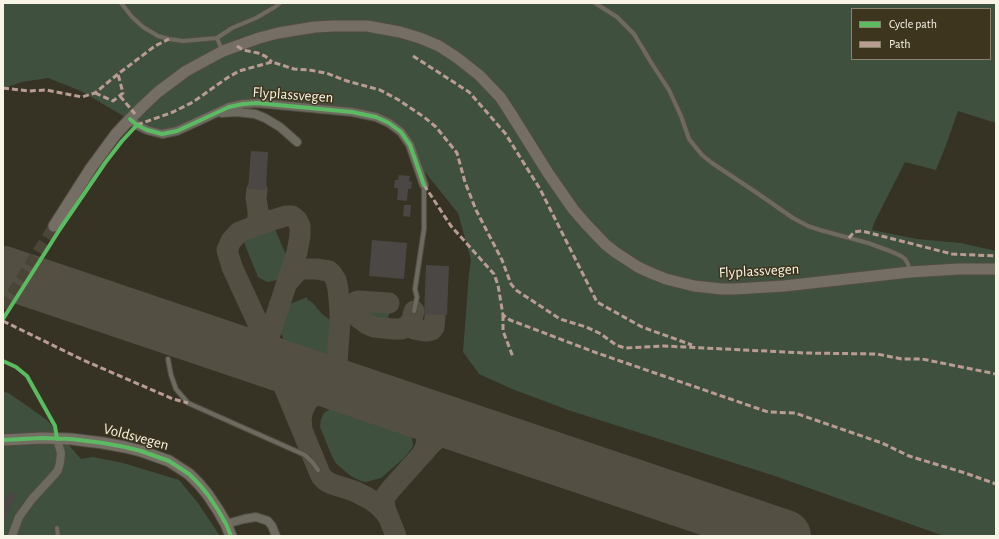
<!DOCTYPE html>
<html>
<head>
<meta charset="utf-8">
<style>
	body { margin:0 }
	#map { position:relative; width:999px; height:539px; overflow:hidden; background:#363224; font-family:"Alegreya Sans",sans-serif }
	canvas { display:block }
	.frame { position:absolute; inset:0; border:4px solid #f9f5e6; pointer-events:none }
	.legend { position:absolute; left:851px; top:8px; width:140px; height:52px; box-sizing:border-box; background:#3d351d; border:1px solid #88826d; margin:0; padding:5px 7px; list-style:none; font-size:12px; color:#f9f5e6 }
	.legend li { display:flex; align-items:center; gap:8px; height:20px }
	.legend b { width:20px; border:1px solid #88826d }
</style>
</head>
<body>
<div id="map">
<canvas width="999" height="539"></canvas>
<div class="frame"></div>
<ul class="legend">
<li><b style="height:5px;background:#5cba63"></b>Cycle path</li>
<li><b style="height:5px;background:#b99d93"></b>Path</li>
</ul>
</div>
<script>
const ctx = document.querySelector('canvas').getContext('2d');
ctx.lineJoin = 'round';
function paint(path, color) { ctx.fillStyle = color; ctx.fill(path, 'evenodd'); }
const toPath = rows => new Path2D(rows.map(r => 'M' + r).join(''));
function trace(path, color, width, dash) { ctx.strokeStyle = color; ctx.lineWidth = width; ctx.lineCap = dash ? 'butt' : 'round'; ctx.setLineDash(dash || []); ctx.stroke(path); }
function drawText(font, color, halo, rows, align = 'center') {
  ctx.font = font + ' "Alegreya Sans",sans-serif'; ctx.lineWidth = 3; ctx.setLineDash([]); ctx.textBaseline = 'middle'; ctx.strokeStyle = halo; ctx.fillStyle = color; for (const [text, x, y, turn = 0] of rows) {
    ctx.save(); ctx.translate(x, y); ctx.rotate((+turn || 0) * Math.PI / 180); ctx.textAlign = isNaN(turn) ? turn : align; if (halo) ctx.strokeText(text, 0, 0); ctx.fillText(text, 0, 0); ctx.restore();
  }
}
const green = toPath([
	[3,3,996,3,996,123,958,111,946,145,936,170,905,162,874,223,872,230,917,239,961,243,996,251,996,536,944,536,775,476,568,410,512,389,479,374,463,352,469,273,471,260,458,213,420,166,414,144,394,122,361,111,247,106,215,114,162,139,81,91,48,78,22,82,7,87,3,87],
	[852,9,990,9,990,59,852,59],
	[266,228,275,229,286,255,288,262,284,275,279,279,273,281,267,282,258,277,243,240,244,237],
	[307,297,307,299,313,303,322,314,333,322,332,349,331,350,327,358,326,354,315,350,283,344,283,338,280,330,280,323,285,306],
	[367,310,383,311,390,312,387,320,383,321,373,320,368,318,367,317],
	[3,391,10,394,47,420,81,459,93,457,123,463,179,480,198,503,220,536,3,536],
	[341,406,359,411,403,427,411,434,412,438,413,445,412,448,403,459,381,478,366,482,361,481,351,476,340,467,335,462,331,454,320,427,321,419,324,413,332,408]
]);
const taxiway = toPath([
	[249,229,256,224,258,220,258,211,256,198,257,190],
	[287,283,296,273,302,269,316,269,329,271,332,274,336,280,338,289,340,310,340,322,337,362,333,383,321,388,318,390,307,402,303,410,301,417,302,430],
	[389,303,358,301,354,303,354,304,357,314,359,318,367,324,374,327,393,329,402,329,408,325,412,320,414,311],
	[408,325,414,329,419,330,427,331,432,330,434,327,435,316],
	[246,354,258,352,262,349,267,343,297,252,300,236,300,226,297,220,292,216,286,216,269,221,239,232,231,241,227,250,232,267,262,332,267,343,266,347,267,354,285,389,321,476,326,481,332,484,354,491,368,498,378,505,384,511,389,518],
	[402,407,416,417,424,427,427,433,427,439,426,446,422,454],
	[396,536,385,508,384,498,391,489,432,443,439,437,454,431,464,430,477,432]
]);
const runway = toPath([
	[3,272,785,536]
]);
const building = toPath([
	[251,151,268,152,266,190,248,189],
	[399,175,410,176,409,181,412,182,411,189,408,189,407,201,397,200,398,188,394,188,395,180,398,180],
	[404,205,411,205,410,217,403,216],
	[372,240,407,243,404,279,369,276],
	[426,265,449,266,447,315,424,314],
	[10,491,17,495,3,523,3,504]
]);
const secondaryTunnel = toPath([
	[3,308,54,226]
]);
const lane = toPath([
	[121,3,132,17,143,27,158,36,169,39,183,41,217,38],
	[595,3,617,17,634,34,652,64,669,90,681,116,689,139,702,155,712,163,757,193,793,218,808,226,820,230,868,243,890,251,901,256,905,259,908,264,910,271],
	[222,50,217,38,232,28,256,18,275,7,280,3],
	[414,311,417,297,415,289,424,229,424,185],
	[168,359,171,375,176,389,188,403,305,455,313,463,318,470],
	[57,528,58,536]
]);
const street = toPath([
	[222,113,236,112,255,114,265,118,280,127,297,142],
	[130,119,137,125,147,130,162,134,177,131,229,107,243,104,257,103,352,112,376,117,389,123,401,132,410,145,424,185],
	[226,524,244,519,256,517,268,521,272,526,276,536],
	[12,536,19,517,32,499,55,474,58,470,60,463,61,453,57,439]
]);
const secondary = toPath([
	[54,226,91,168,116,134,130,119,142,107,158,92,186,71,223,51,259,38,278,33,315,27,334,26,367,26,400,32,420,38,439,46,456,57,479,75,500,97,508,109,548,173,573,209,585,223,605,244,615,252,638,267,651,273,666,279,694,286,722,289,735,289,784,286,910,272,959,269,996,269],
	[3,440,42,438,71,439,103,443,125,447,141,451,169,461,189,474,199,484,208,495,218,510,226,524,231,536]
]);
const quiet = toPath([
	[237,46,243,50,258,53,265,56,272,62],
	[413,56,469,92,505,133,540,189,597,302,642,327,692,345],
	[3,88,29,91,46,90,82,97,95,93,118,74,155,46,169,39],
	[95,93,113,101,123,93,118,74],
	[120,96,135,114],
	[137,125,173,112,193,102,227,78,239,71,272,62,294,69,309,70,326,73,347,81,380,90,397,99,424,117,436,127,457,153,465,182,476,210,502,260,511,284,516,290,560,319,586,327,601,334,616,345,625,348,664,346,805,353,877,354,902,359,922,359,996,374],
	[424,185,451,226,494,274,498,285,503,315,510,320,597,353,768,412,795,413,882,443,909,456,965,473,996,484],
	[849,238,854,232,862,231,952,254,996,256],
	[503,315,503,331,513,357],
	[3,321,83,360,173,399,188,403]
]);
const cycleway = toPath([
	[130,119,137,125,147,130,162,134,177,131,229,107,243,104,257,103,352,112,376,117,389,123,401,132,410,145,424,185],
	[3,319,60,229,105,163,122,141,137,125],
	[3,361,16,367,27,376,55,426,57,439],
	[3,440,42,438,71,439,103,443,125,447,141,451,169,461,189,474,199,484,208,495,218,510,226,524,231,536]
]);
const streetNames = [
	["Flyplassvegen",293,95,4],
	["Flyplassvegen",759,271,-3],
	["Voldsvegen",136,437,15]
];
paint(green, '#40503f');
trace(taxiway, '#535043', 21);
trace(runway, '#535043', 52);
paint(building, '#4b4744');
trace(secondaryTunnel, '#4a4637', 11, [11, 5.5]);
trace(lane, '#514d41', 6);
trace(street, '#514d41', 10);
trace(secondary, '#514d41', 13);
trace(lane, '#6d6a60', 4);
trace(street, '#6d6a60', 8);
trace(secondary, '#746e64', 11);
trace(quiet, '#b99d93', 3, [6, 3]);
trace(cycleway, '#5cba63', 4);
drawText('15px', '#f9f5e6', '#3d351d', streetNames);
</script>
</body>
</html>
